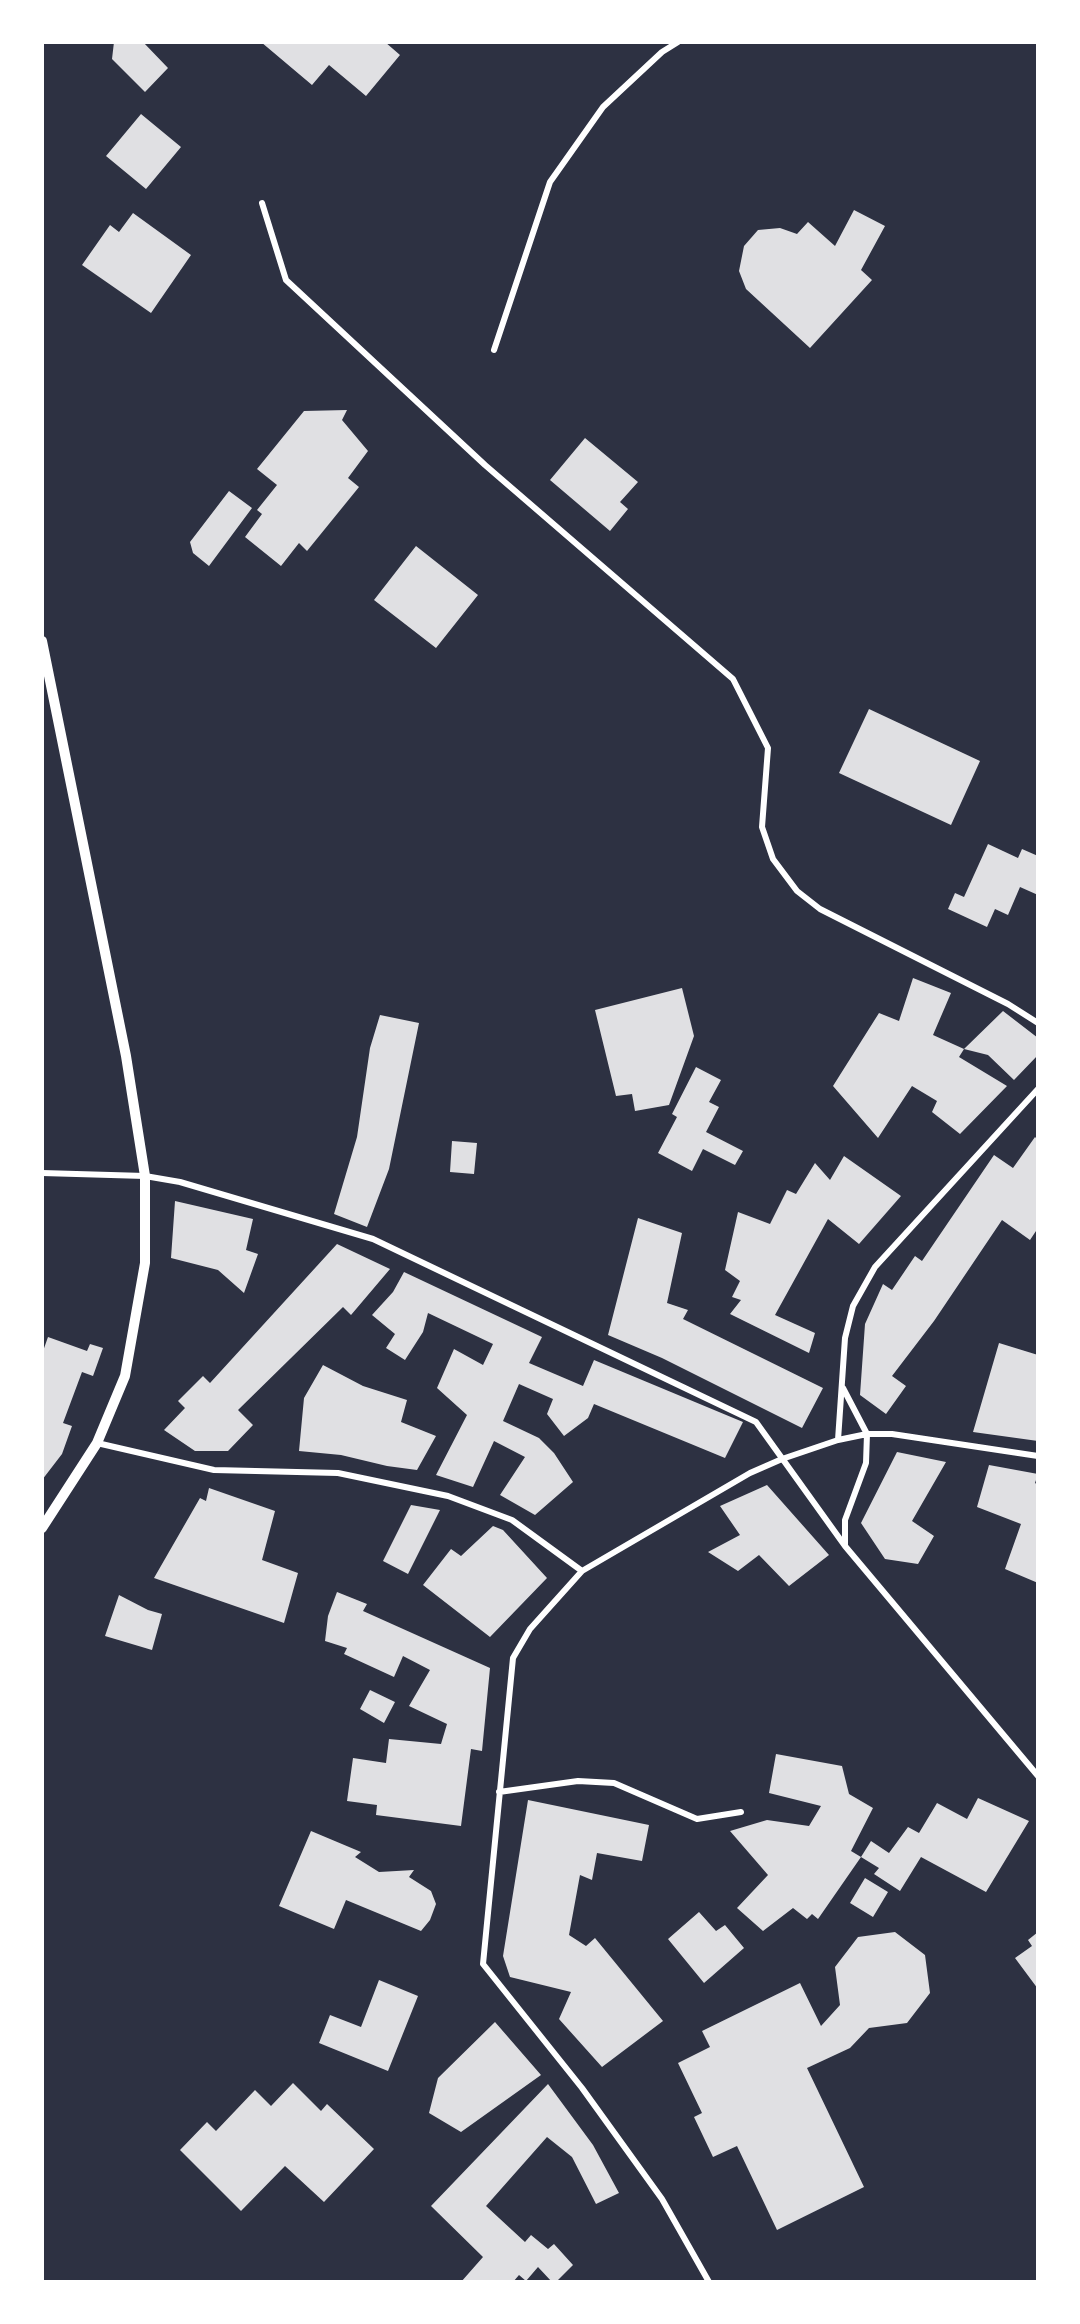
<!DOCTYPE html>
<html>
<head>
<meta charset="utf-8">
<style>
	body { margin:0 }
	#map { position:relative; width:1080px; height:2324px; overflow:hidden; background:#2d3142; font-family:"Work Sans",sans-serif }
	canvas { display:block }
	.frame { position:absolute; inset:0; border:44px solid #fff; pointer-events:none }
</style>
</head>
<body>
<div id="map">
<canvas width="1080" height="2324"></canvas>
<div class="frame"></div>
</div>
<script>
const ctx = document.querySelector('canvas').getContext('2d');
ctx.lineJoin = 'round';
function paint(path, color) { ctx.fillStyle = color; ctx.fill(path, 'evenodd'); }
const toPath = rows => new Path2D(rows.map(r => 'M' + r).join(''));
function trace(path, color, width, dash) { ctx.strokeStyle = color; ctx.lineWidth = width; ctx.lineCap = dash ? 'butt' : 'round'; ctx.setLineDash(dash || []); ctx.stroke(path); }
const building = toPath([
	[114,42,143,42,168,68,145,92,112,59],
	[261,42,385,42,400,55,366,96,329,65,312,85],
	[141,114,181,147,146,189,106,156],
	[854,210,885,226,861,270,872,280,810,348,746,289,739,271,744,246,758,230,780,228,797,234,808,222,835,246],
	[133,213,191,255,151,313,82,265,110,225,119,232],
	[347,410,342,420,368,451,348,478,359,487,307,551,299,543,281,566,245,537,262,514,257,510,277,485,257,469,304,411],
	[585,438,638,482,620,502,628,509,610,531,550,480],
	[229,491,252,508,209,566,193,553,190,542],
	[416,546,478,595,436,648,374,600],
	[869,709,980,761,951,825,839,773],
	[988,844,1018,858,1022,849,1038,856,1038,895,1020,887,1008,915,995,909,987,927,948,909,955,893,964,897],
	[913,978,951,993,933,1035,964,1049,1003,1011,1038,1038,1038,1055,1014,1080,988,1055,964,1049,959,1057,1007,1086,960,1134,932,1112,937,1101,912,1086,878,1138,833,1086,879,1013,899,1021],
	[682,988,694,1036,669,1105,635,1111,632,1094,616,1096,595,1010],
	[380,1015,419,1023,389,1169,367,1227,334,1214,357,1137,370,1048],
	[696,1067,721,1080,709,1102,719,1107,706,1132,743,1151,735,1165,703,1149,692,1171,658,1153,677,1117,672,1114],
	[1035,1137,1038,1140,1038,1228,1030,1240,1002,1220,934,1321,892,1376,906,1386,886,1414,860,1395,865,1324,883,1284,892,1290,915,1256,922,1261,994,1155,1013,1168],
	[452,1141,477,1143,474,1174,450,1172],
	[844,1156,901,1196,859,1244,828,1219,775,1315,815,1333,809,1353,730,1314,741,1300,732,1297,740,1281,725,1270,738,1212,770,1224,787,1190,796,1194,815,1163,830,1180],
	[175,1201,253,1219,246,1250,258,1254,244,1293,218,1270,171,1258],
	[638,1218,682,1233,667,1303,688,1310,683,1319,823,1388,802,1428,662,1358,608,1335],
	[337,1244,390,1269,351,1315,343,1307,238,1410,253,1425,228,1451,195,1451,164,1430,185,1408,178,1401,203,1376,210,1383],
	[404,1272,542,1337,529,1363,583,1386,594,1360,743,1422,725,1458,594,1404,588,1418,564,1436,547,1414,553,1399,519,1384,503,1421,539,1438,554,1453,573,1482,535,1515,500,1495,525,1457,494,1441,473,1487,436,1475,467,1415,437,1388,454,1349,483,1365,493,1344,428,1313,423,1332,405,1360,386,1348,395,1334,372,1315,393,1292],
	[48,1337,87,1351,90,1344,103,1348,93,1376,82,1372,63,1423,72,1426,62,1454,42,1480,42,1354],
	[999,1343,1038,1355,1038,1441,973,1432],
	[323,1365,363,1386,407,1400,401,1422,436,1436,417,1470,387,1466,341,1455,299,1451,304,1398],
	[897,1452,946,1462,912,1521,934,1536,918,1564,885,1559,861,1523],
	[989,1465,1038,1474,1035,1483,1038,1485,1038,1583,1005,1569,1021,1524,977,1507],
	[767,1485,829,1555,789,1586,759,1555,738,1571,708,1552,740,1535,720,1506],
	[209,1488,275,1511,262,1560,298,1573,284,1623,154,1578,200,1498,206,1501],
	[411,1505,440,1510,408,1574,383,1561],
	[493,1526,503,1530,547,1578,490,1637,423,1585,451,1549,461,1556],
	[337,1592,367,1604,363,1611,490,1668,482,1751,471,1749,461,1826,376,1815,377,1805,347,1801,353,1758,386,1763,389,1739,441,1744,447,1724,409,1706,430,1670,403,1656,394,1677,344,1654,347,1648,325,1641,328,1616],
	[119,1595,148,1610,162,1614,152,1650,105,1636],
	[370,1690,395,1702,384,1723,360,1709],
	[776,1754,842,1766,849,1794,873,1808,851,1851,861,1857,818,1919,812,1914,807,1919,793,1908,763,1931,737,1908,768,1875,730,1831,767,1820,809,1826,821,1806,769,1793],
	[978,1798,1029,1821,986,1892,921,1857,900,1891,874,1874,879,1868,861,1857,871,1841,889,1853,908,1827,919,1833,937,1803,967,1819],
	[528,1800,649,1825,642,1861,597,1853,592,1880,580,1875,569,1935,586,1946,595,1938,663,2021,602,2067,559,2019,571,1992,510,1977,503,1956],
	[311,1831,361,1852,355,1857,379,1872,414,1870,409,1877,431,1891,436,1904,430,1920,421,1931,346,1900,334,1929,279,1906],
	[865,1878,888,1892,873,1917,850,1903],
	[699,1912,716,1931,725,1925,744,1948,704,1983,668,1939],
	[895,1932,925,1955,930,1993,907,2023,869,2028,850,2048,807,2068,864,2187,777,2230,737,2146,713,2157,694,2117,702,2113,678,2063,710,2047,702,2031,800,1983,821,2026,840,2005,835,1967,858,1937],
	[1038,1932,1038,1989,1015,1958,1032,1946,1028,1940],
	[379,1980,418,1996,388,2071,319,2043,330,2015,361,2027],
	[495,2022,541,2075,461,2132,429,2113,438,2078],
	[293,2083,321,2111,327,2104,374,2149,324,2202,285,2166,241,2211,180,2150,207,2122,216,2131,255,2090,271,2106],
	[548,2084,593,2145,619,2193,596,2204,572,2157,547,2137,486,2206,525,2242,531,2235,548,2249,554,2244,573,2265,556,2282,552,2282,538,2267,526,2281,519,2275,513,2282,461,2282,483,2257,431,2206]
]);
const minor = toPath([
	[262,203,286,280,485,465,733,679,768,748,762,827,773,859,797,891,820,909,1008,1004,1038,1023],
	[494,350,550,182,603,107,662,52,678,42],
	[42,1173,145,1176,180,1182,373,1239,756,1422,845,1546,1038,1776],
	[843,1388,867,1434,866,1463,845,1520,845,1545],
	[838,1440,845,1338,853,1306,875,1267,1038,1089],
	[97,1443,214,1470,338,1473,448,1496,512,1520,582,1571],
	[499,1792,578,1781,614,1783,697,1819,741,1812],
	[709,2282,662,2199,582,2088,483,1964,513,1658,530,1629,582,1571,750,1473,782,1459,838,1440,867,1434,892,1434,1038,1456]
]);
const tertiary = toPath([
	[42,641,126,1056,145,1176,145,1263,125,1376,97,1443,42,1528]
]);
paint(building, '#e0e0e3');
trace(minor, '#fff', 6);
trace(tertiary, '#fff', 10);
</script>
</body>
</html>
